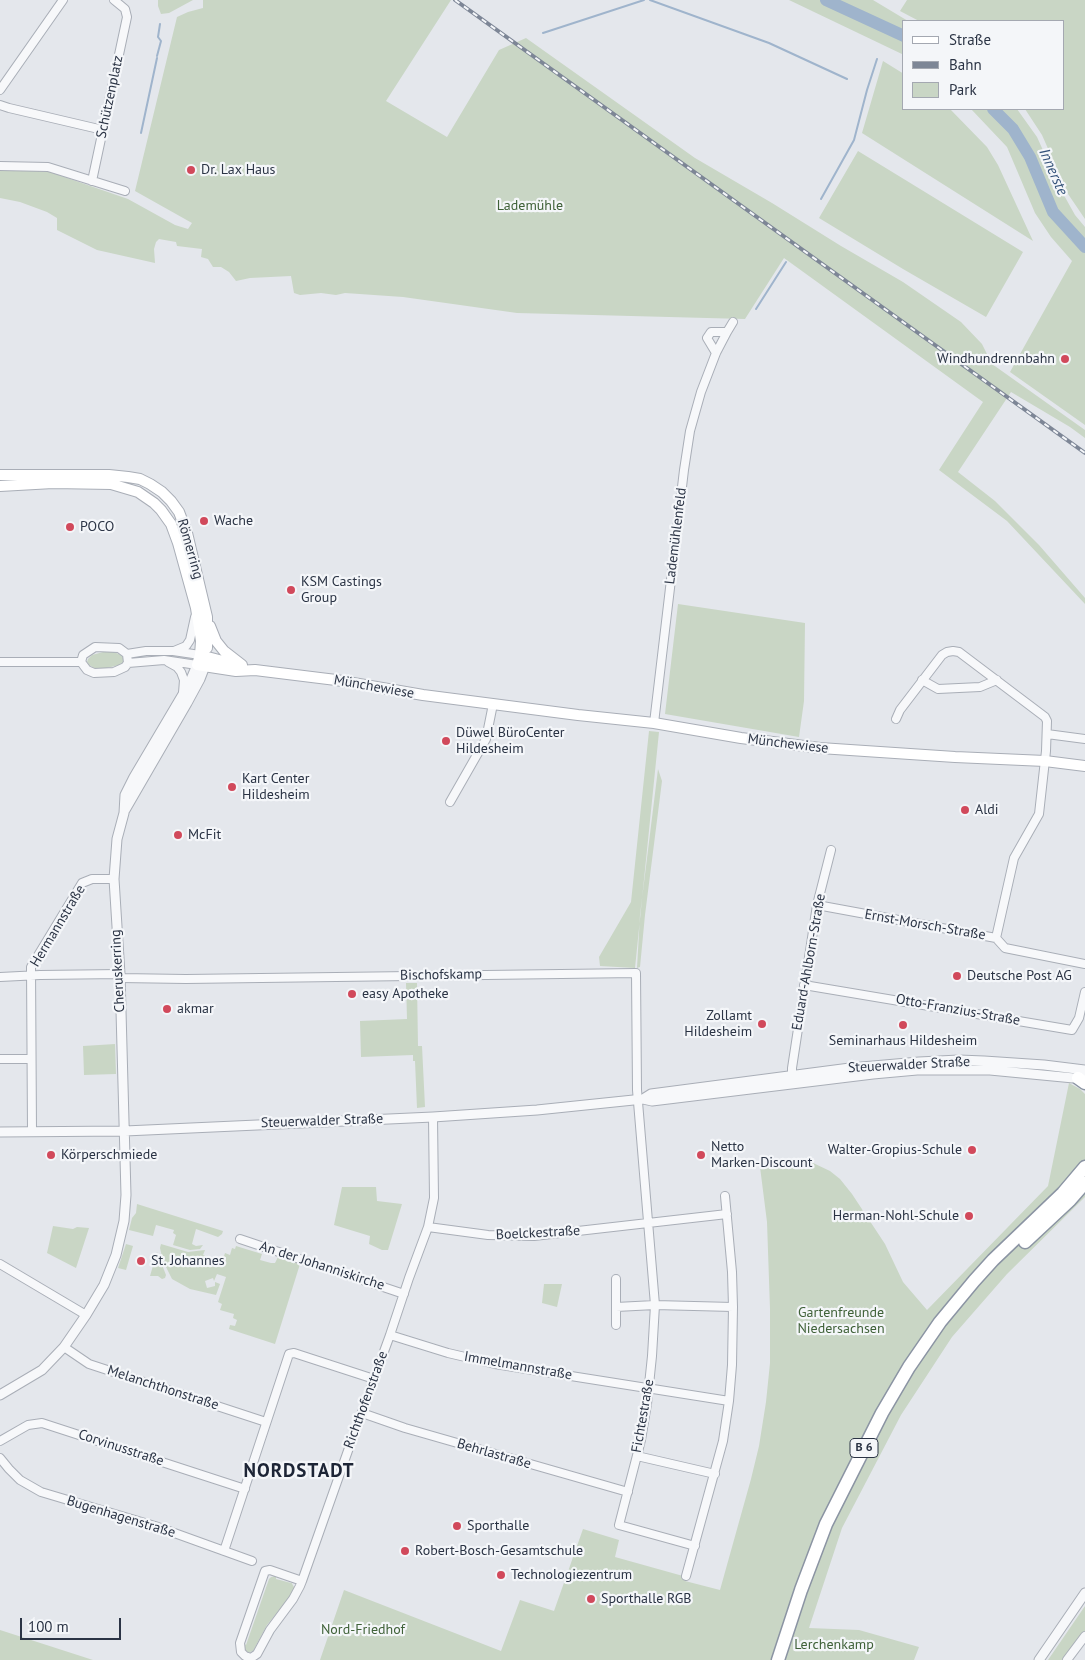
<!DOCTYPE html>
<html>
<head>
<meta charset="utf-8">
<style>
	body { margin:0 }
	#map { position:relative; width:1085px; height:1660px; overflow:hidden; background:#e4e7ec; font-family:"PT Sans",sans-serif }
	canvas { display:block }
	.legend { position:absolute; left:902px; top:20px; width:162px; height:90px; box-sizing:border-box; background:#f4f6f9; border:1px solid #a4a8b1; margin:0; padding:6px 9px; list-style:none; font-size:15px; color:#2b3445 }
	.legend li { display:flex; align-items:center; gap:10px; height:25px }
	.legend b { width:25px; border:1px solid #a4a8b1 }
	.scale { position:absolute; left:20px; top:1618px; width:101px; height:22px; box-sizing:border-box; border:2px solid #2b3445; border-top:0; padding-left:6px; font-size:15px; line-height:18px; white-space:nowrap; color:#2b3445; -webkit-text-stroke:4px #f4f6f9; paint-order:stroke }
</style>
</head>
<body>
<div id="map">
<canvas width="1085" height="1660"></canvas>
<ul class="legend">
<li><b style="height:6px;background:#fff"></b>Straße</li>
<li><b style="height:6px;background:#7d8696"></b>Bahn</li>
<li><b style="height:14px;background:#c9d6c5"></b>Park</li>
</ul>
<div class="scale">100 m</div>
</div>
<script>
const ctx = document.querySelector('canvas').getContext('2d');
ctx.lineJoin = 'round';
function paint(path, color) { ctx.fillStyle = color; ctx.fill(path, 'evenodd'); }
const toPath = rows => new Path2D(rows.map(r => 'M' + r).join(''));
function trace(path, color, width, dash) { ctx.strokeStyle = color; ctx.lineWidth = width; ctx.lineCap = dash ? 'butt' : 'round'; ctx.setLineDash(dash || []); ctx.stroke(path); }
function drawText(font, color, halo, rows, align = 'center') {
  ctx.font = font + ' "PT Sans",sans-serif'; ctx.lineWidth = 4.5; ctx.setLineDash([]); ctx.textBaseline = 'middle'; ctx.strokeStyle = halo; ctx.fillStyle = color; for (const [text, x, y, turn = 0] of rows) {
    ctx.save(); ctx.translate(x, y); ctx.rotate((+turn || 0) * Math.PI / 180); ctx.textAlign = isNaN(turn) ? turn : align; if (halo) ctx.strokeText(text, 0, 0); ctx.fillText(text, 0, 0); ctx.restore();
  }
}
const green = toPath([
	[158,0,193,0,169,13,161,14,158,6],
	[203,0,451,0,386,101,447,137,499,50,526,38,695,158,772,203,841,246,903,282,961,322,982,344,992,364,1085,430,1085,438,1070,427,1011,392,958,472,995,501,1039,545,1085,598,1085,604,1007,521,939,470,983,402,784,258,745,319,517,313,403,297,345,293,336,295,321,293,300,295,294,293,291,276,250,278,236,281,229,272,221,267,213,267,208,259,201,257,202,249,177,246,176,242,159,239,156,242,154,249,155,263,97,250,57,230,57,218,47,212,20,202,0,198,0,170,15,169,50,172,128,199,175,225,188,229,192,223,135,191,177,17,188,12,203,8],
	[789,0,873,0,908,21,904,21,904,55],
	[907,0,1085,0,1085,219,1068,194,1042,135,1025,109,1064,109,1064,21,919,21,900,11],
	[883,61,904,74,904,109,950,109,987,147,998,165,1033,241,862,133],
	[971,109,1017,109,1037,137,1061,190,1075,215,1085,227,1085,425,1010,372,1072,261,1051,237,1035,213,1007,147],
	[858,151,1023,252,986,317,903,269,819,218],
	[678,604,805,623,804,701,799,737,665,714],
	[103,652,114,652,121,655,124,659,123,662,119,665,103,669,94,668,89,665,87,662,88,659,92,655],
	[649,731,659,732,635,968,600,966,599,957,631,902],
	[658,769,662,781,645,915,640,967,637,968,640,915],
	[406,983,417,983,418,1046,422,1046,425,1107,417,1108,415,1061,413,1061,413,1055,361,1057,360,1021,407,1019],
	[115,1044,116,1074,84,1075,83,1046],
	[1069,1083,1080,1089,1085,1094,1085,1197,1007,1274,952,1337,901,1415,842,1528,809,1628,859,1630,919,1647,914,1660,320,1660,344,1590,501,1651,520,1600,554,1611,583,1529,619,1540,615,1557,683,1576,685,1581,720,1590,751,1479,759,1446,766,1402,770,1363,770,1309,767,1222,760,1167,811,1162,830,1171,840,1179,852,1194,885,1244,903,1282,927,1310,1048,1186],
	[342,1187,376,1187,377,1201,402,1204,388,1250,382,1250,369,1244,370,1236,334,1225],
	[137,1204,223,1231,222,1234,218,1237,196,1229,192,1244,196,1246,203,1245,200,1249,190,1250,173,1245,176,1235,173,1233,174,1230,156,1225,153,1236,129,1230,132,1218,136,1213],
	[53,1226,73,1229,77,1227,89,1228,76,1268,47,1253],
	[126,1244,133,1246,126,1270,118,1268],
	[161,1244,188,1252,205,1250,203,1255,222,1262,225,1253,230,1255,232,1248,235,1249,236,1246,262,1254,260,1260,271,1263,275,1263,278,1257,300,1264,275,1344,229,1329,230,1325,235,1326,237,1320,233,1318,234,1314,220,1310,222,1304,218,1302,226,1277,217,1274,214,1281,213,1278,205,1281,207,1288,215,1286,215,1282,220,1284,216,1295,190,1289,172,1279,163,1261,160,1248],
	[157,1252,166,1275,165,1278,162,1279,158,1276,150,1276],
	[544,1284,562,1284,557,1307,542,1303],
	[276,1576,276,1579,291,1583,291,1582,294,1587,295,1591,267,1625,253,1651,247,1653,245,1651,243,1642,246,1645,269,1579,271,1577],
	[1085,1606,1085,1631,1064,1660,1048,1660],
	[0,1630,93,1660,0,1660]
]);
const stream = toPath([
	[650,0,769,43,847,79],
	[543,33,644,0],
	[157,56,161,41,158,37,160,24],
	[141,133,157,58],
	[821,199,854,140,867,90,877,59],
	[756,309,786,262]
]);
const river = toPath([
	[826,0,904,36],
	[993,109,1013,129,1030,157,1053,212,1085,247]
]);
const minor = toPath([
	[0,90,63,0],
	[0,105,9,108,103,130],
	[0,166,48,167,125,191],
	[92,181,127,17,125,9,114,0],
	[727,332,733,322],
	[174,651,186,646,190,640,195,617],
	[127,654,128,663,125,667,114,672,94,673,87,670,81,662,83,655,95,647,119,648,127,654,146,651,173,651,200,655],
	[0,662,81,662],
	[168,662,177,667,181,672,184,680,183,693],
	[128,663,164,660,197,665],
	[922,680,938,689,980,687,997,680],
	[654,723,684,470,690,431,701,392,716,353,727,332,711,332,707,338,716,353],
	[1047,734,1085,739],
	[450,802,486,739,493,704],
	[817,905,996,938,1014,858,1039,814,1046,751,1047,721,1045,717,959,652,953,651,947,652,942,655,900,710,896,719],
	[996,938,1005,948,1085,964],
	[0,977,40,975,120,974],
	[120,978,186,979,636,973,637,1090,655,1305,652,1356,647,1404,641,1440,619,1525,695,1546],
	[804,985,1072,1030,1079,1018,1085,992],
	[0,1059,31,1059],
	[792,1075,792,1068,817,905,831,850],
	[32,1131,31,967,82,883,92,879,114,879],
	[428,1227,488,1235,534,1236,727,1214],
	[240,1239,404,1294],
	[0,1264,86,1315],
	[616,1279,616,1325],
	[616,1307,655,1305,733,1307],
	[390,1335,448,1353,495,1364,729,1401],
	[64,1347,89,1364,266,1422],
	[362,1413,405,1428,628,1492],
	[0,1441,28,1425,42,1423,245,1489],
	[637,1456,715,1474],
	[0,1458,9,1469,20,1480,41,1492,155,1526,252,1561],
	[224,1551,289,1354,294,1353,374,1379],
	[686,1576,723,1441,729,1401,732,1365,733,1307,732,1272,725,1196],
	[302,1581,270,1570,265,1571,240,1643,241,1652,245,1656,251,1658,257,1654,270,1630,293,1599,300,1586,302,1581,350,1445,390,1335,409,1278,428,1227,434,1198,433,1117],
	[1067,1660,1085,1636]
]);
const tertiary = toPath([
	[125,810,187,703,200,679,205,666],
	[643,1099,651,1094,850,1068,919,1062,959,1060,984,1061,1044,1065,1085,1070],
	[0,1132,125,1131,433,1117,537,1110,624,1101,643,1099,652,1101,873,1074,917,1070,990,1070,1084,1079],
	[0,1395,42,1370,64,1347,86,1315,104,1285,116,1255,124,1221,126,1195,120,974,114,879,117,839,124,813,125,795,134,777,189,684,197,665],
	[1039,1660,1085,1593]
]);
const secondary = toPath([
	[0,475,109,475,128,477,140,479,150,484,162,492,171,501,179,512,187,533,207,617,207,648],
	[0,486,53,483,111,484,138,492,154,503,161,510,171,524,178,543,196,608,201,641,200,655,197,665,236,671,255,670,336,680,423,695,578,715,654,723,741,738,820,748,955,757,1045,761,1085,766],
	[210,626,216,641,224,651,242,665],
	[200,655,238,665]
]);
const trunk = toPath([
	[1078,1078,1085,1083],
	[1025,1242,1070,1200,1085,1183],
	[778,1660,801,1590,826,1524,882,1413,909,1367,940,1322,974,1281,993,1260,1063,1193,1085,1167]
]);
const rail = toPath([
	[455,0,1085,453]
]);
const markers = [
	[191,170,5,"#d1495b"],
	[1065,359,5,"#d1495b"],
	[204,521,5,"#d1495b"],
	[70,527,5,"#d1495b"],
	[291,590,5,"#d1495b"],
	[446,741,5,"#d1495b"],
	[232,787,5,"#d1495b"],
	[965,810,5,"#d1495b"],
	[178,835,5,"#d1495b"],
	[957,976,5,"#d1495b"],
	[352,994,5,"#d1495b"],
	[167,1009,5,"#d1495b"],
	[762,1024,5,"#d1495b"],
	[903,1025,5,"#d1495b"],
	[972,1150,5,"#d1495b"],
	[51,1155,5,"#d1495b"],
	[701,1155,5,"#d1495b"],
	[969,1216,5,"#d1495b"],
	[141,1261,5,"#d1495b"],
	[457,1526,5,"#d1495b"],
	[405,1551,5,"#d1495b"],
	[501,1575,5,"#d1495b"],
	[591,1599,5,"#d1495b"]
];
const shields = [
	[864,1448,28]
];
const shieldNames = [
	["B 6",864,1448]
];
const streetNames = [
	["Schützenplatz",110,97,-78],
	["Lademühlenfeld",676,536,-83],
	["Römerring",190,549,74],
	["Münchewiese",374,687,10],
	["Münchewiese",788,744,7],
	["Ernst-Morsch-Straße",925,925,10],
	["Hermannstraße",58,926,-59],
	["Eduard-Ahlborn-Straße",809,962,-80],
	["Cheruskerring",118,971,-93],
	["Bischofskamp",441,975,-1],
	["Otto-Franzius-Straße",958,1010,10],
	["Steuerwalder Straße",909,1065,-3],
	["Steuerwalder Straße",322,1121,-2],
	["Boelckestraße",538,1233,-3],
	["An der Johanniskirche",322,1266,18],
	["Immelmannstraße",518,1366,10],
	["Melanchthonstraße",163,1388,18],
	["Richthofenstraße",366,1400,-70],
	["Fichtestraße",643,1416,-80],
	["Corvinusstraße",121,1448,18],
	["Behrlastraße",494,1454,16],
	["Bugenhagenstraße",121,1517,17]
];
const poiNames = [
	["Dr. Lax Haus",201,170],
	["Windhundrennbahn",1055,359,"right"],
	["Wache",214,521],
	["POCO",80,527],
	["KSM Castings",301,582],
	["Group",301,598],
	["Düwel BüroCenter",456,733],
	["Hildesheim",456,749],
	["Kart Center",242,779],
	["Hildesheim",242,795],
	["Aldi",975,810],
	["McFit",188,835],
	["Deutsche Post AG",967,976],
	["easy Apotheke",362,994],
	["akmar",177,1009],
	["Zollamt",752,1016,"right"],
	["Hildesheim",752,1032,"right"],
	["Seminarhaus Hildesheim",903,1041,"center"],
	["Netto",711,1147],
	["Marken-Discount",711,1163],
	["Walter-Gropius-Schule",962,1150,"right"],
	["Körperschmiede",61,1155],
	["Herman-Nohl-Schule",959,1216,"right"],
	["St. Johannes",151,1261],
	["Sporthalle",467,1526],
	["Robert-Bosch-Gesamtschule",415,1551],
	["Technologiezentrum",511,1575],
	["Sporthalle RGB",601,1599]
];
const parkNames = [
	["Lademühle",530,206],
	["Gartenfreunde",841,1313],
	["Niedersachsen",841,1329],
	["Nord-Friedhof",363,1630],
	["Lerchenkamp",834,1645]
];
const waterNames = [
	["Innerste",1053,172,66]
];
const districtNames = [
	["NORDSTADT",299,1472]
];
paint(green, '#c9d6c5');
trace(stream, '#9fb4cc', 2);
trace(river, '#9fb4cc', 12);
trace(minor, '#a9aeb7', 10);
trace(tertiary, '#a9aeb7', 11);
trace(secondary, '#a9aeb7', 12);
trace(trunk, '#8b94a3', 15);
trace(minor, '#f7f8fa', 8);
trace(tertiary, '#f7f8fa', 9);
trace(secondary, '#fff', 10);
trace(trunk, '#fff', 12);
trace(rail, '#7d8696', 4);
trace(rail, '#f4f6f9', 2, [5.5]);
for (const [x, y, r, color] of markers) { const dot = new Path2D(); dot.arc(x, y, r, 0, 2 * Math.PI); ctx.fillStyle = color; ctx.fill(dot); trace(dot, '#f4f6f9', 2); }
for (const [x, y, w] of shields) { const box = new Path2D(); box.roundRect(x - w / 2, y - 9.5, w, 19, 4); ctx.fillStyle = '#f4f6f9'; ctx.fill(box); trace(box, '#2b3445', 1); }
drawText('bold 12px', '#2b3445', null, shieldNames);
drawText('14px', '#2b3445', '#f4f6f9', streetNames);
drawText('14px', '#2b3445', '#f4f6f9', poiNames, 'left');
drawText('14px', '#3f6138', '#f4f6f9', parkNames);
drawText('italic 15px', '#34527a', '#f4f6f9', waterNames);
ctx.letterSpacing = '1px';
drawText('bold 19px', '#1d2536', '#f4f6f9', districtNames);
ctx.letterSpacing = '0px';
</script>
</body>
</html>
